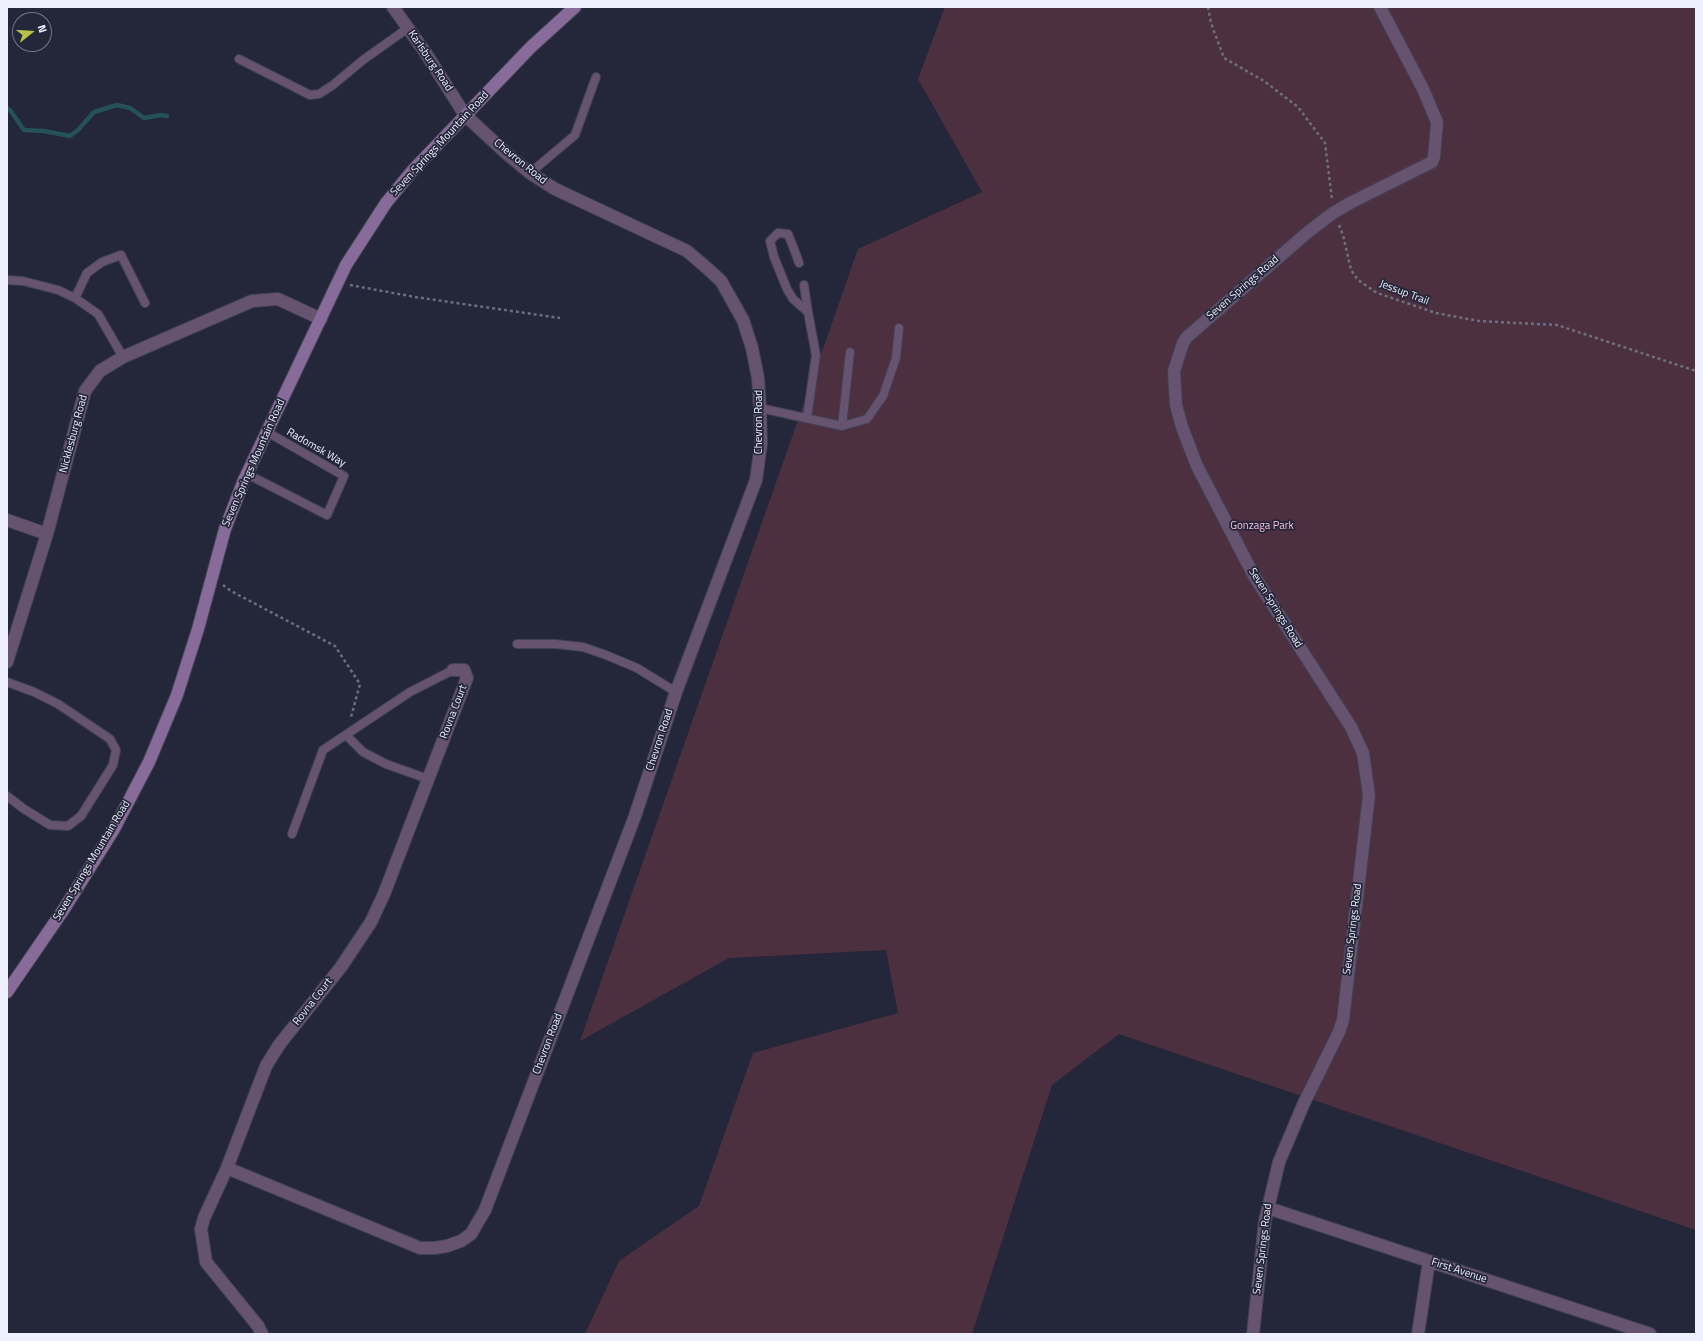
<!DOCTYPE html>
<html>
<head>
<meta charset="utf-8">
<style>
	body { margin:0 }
	#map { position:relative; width:1703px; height:1341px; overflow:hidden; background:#242639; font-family:"Titillium Web",sans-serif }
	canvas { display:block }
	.frame { position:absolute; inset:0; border:8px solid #eff0fe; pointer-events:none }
	.north { position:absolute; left:12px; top:12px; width:40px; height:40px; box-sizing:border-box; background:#242639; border:1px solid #757788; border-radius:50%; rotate:73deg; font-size:11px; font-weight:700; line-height:16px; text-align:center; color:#eff0fe }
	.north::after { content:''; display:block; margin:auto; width:14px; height:18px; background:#b7c148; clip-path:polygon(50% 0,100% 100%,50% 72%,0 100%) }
</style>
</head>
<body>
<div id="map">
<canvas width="1703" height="1341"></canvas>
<div class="frame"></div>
<div class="north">N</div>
</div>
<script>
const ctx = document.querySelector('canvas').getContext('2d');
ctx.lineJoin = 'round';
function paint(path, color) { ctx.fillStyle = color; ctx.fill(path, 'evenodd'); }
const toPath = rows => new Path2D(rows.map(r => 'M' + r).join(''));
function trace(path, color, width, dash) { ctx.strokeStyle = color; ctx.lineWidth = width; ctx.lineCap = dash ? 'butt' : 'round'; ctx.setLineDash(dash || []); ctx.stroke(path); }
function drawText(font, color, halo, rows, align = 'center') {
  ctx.font = font + ' "Titillium Web",sans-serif'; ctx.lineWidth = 3.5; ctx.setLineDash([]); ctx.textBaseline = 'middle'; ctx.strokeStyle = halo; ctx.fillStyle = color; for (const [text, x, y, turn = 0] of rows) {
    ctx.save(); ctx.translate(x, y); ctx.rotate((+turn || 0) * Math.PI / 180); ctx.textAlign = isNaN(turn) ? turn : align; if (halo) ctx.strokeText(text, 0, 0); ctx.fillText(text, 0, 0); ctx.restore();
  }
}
const green = toPath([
	[945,7,1696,7,1696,1230,1119,1034,1052,1085,972,1334,585,1334,619,1261,699,1206,753,1053,898,1013,886,950,729,958,580,1041,858,249,982,192,918,79]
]);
const stream = toPath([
	[7,108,10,110,24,130,44,131,70,136,78,130,94,112,117,105,130,108,144,118,161,115,167,116]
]);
const path = toPath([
	[1208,7,1211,23,1224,58,1264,81,1298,107,1325,143,1332,199],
	[1339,225,1343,235,1351,270,1358,280,1377,293,1436,313,1479,321,1557,325,1696,371],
	[350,285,415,297,560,318],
	[223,585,231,591,335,646,360,684,351,717]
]);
const lane = toPath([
	[239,59,310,95,319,94,333,85,363,60,408,28],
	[530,173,575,135,596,77],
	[799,263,794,249,788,234,778,233,770,241,774,257,787,289,793,299,808,312,816,355,807,418],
	[7,280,23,281,58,290,75,298,98,314,123,357],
	[804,285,808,312],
	[75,298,87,273,102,262,121,255,145,303],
	[760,408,842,426,867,419,883,396,896,358,899,328],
	[842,426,850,352],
	[247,474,327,515,344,476,267,432],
	[517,644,555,644,583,647,606,655,637,668,676,692],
	[7,682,34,692,58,704,110,739,116,750,113,765,81,816,68,826,50,825,24,809,7,796],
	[346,735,363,752,386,764,428,779],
	[292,834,323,750,410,692,453,670]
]);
const street = toPath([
	[7,520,47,534],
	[7,662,47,534,85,391,100,371,123,357,252,301,278,299,321,319],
	[227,1168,420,1248,435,1248,447,1246,461,1241,471,1234,485,1210,635,816,676,692,756,480,761,444,760,408,758,378,752,348,743,320,721,281,708,269,687,251,555,189,530,173,506,153,465,115,425,52,393,7],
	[1268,1208,1650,1334],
	[262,1334,258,1326,206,1262,201,1229,204,1218,227,1168,266,1066,279,1045,341,967,371,922,384,894,467,678,464,670,453,670],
	[1253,1334,1265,1221,1279,1162,1304,1103,1339,1032,1343,1020,1369,795,1363,753,1351,727,1254,576,1197,466,1182,427,1176,405,1174,371,1183,343,1187,337,1308,232,1333,213,1350,203,1432,162,1434,157,1437,122,1423,89,1380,7],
	[1418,1334,1429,1261]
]);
const secondary = toPath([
	[7,992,64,909,114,829,149,762,177,695,198,629,225,529,244,480,346,265,386,203,413,170,531,47,575,7]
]);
const streetNames = [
	["Karlsburg Road",430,61,56],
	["Seven Springs Mountain Road",440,144,-47],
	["Chevron Road",520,162,39],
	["Seven Springs Road",1243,288,-41],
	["Jessup Trail",1404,293,21],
	["Chevron Road",759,422,-90],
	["Nicklesburg Road",74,434,-75],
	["Radomsk Way",316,448,30],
	["Seven Springs Mountain Road",254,463,-66],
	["Seven Springs Road",1275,608,58],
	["Rovna Court",454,712,-69],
	["Chevron Road",660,740,-72],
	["Seven Springs Mountain Road",92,861,-59],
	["Seven Springs Road",1353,929,-83],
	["Rovna Court",313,1002,-52],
	["Chevron Road",548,1044,-69],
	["Seven Springs Road",1263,1249,-83],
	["First Avenue",1459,1271,18]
];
const parkNames = [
	["Gonzaga Park",1262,526]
];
paint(green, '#4d3040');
trace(stream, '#25515b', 4.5);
trace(lane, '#404255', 10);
trace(street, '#404255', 14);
trace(secondary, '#404255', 14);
trace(path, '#6d6f80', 2.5, [3, 3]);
trace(lane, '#665370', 8);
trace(street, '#665370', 12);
trace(secondary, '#886b98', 12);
drawText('11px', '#eff0fe', '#242639', streetNames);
drawText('11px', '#fbbddd', '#242639', parkNames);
</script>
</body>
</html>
